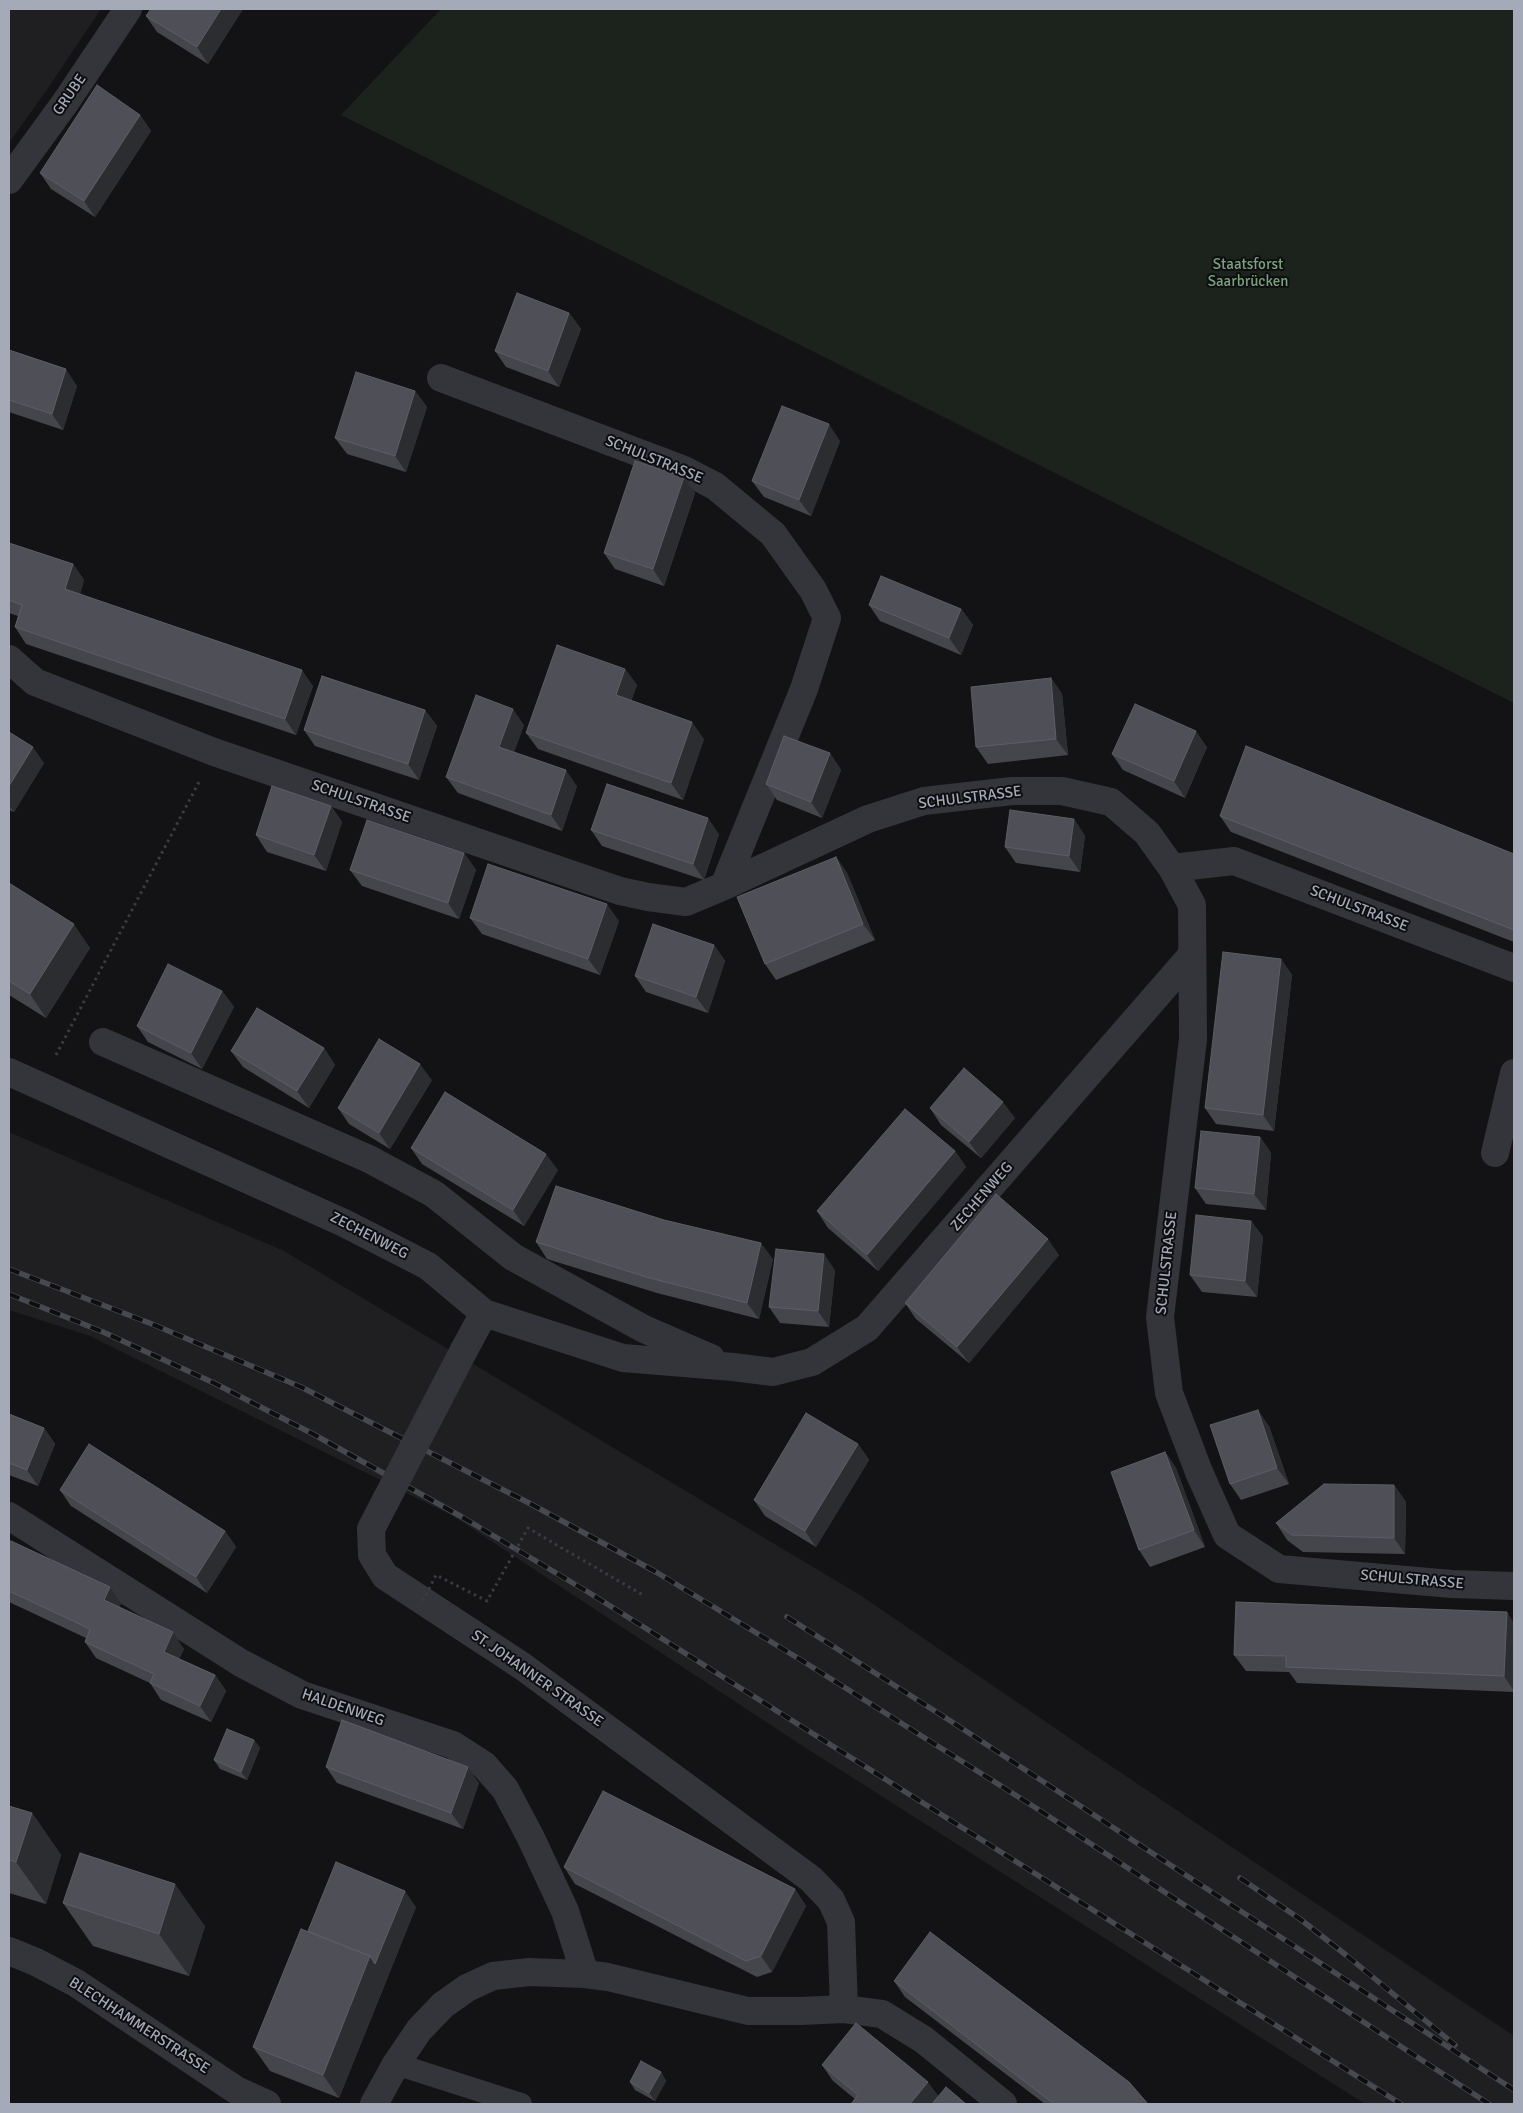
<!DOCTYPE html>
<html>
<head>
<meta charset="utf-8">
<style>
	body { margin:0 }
	#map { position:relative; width:1523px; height:2113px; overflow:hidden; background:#131315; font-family:Signika,sans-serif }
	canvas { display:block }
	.frame { position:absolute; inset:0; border:10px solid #a4aab7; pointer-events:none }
</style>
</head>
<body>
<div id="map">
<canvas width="1523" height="2113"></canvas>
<div class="frame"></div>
</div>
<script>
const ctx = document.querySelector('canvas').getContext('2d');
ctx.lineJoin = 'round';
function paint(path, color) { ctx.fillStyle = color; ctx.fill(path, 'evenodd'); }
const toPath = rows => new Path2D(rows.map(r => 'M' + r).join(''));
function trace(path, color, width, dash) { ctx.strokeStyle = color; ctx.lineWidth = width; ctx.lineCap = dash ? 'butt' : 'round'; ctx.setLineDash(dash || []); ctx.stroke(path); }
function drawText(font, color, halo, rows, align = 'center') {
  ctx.font = font + ' Signika,sans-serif'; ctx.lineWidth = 4; ctx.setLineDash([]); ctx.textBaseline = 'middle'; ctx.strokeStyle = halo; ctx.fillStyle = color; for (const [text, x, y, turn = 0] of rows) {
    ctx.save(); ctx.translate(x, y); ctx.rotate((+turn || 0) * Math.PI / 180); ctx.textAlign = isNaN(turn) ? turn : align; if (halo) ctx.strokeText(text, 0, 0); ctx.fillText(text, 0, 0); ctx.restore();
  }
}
const built = toPath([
	[9,9,101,9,46,91,9,143],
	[9,1132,284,1251,860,1595,1093,1754,1514,2036,1514,2104,1365,2104,798,1743,453,1516,90,1336,9,1310]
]);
const green = toPath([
	[441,9,1514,9,1514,703,341,115]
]);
const path = toPath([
	[56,1055,199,782],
	[555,1544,643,1595]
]);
const lane = toPath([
	[396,2064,521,2104]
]);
const street = toPath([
	[9,180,65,103,128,9],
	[441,378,682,469,715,486,773,534,813,590,827,618,804,689,724,886],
	[9,659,35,682,214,752,620,891,648,897,686,902,724,886,868,819,924,801,1012,791,1062,791,1111,802,1147,833,1172,868,1192,905,1193,1039,1160,1317,1169,1393,1199,1472,1227,1535,1279,1569,1452,1584,1514,1586],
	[1172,868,1234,861,1514,968],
	[103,1042,369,1159,434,1194,513,1257,644,1329,711,1358],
	[9,1072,344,1223,428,1266,484,1313,623,1358,733,1367,773,1372,812,1362,867,1328,1192,955],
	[1495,1153,1514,1073],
	[464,1350,484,1313],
	[386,1500,371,1529,372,1555,385,1576,522,1666,811,1879,831,1900,841,1922,844,2009],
	[9,1516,241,1663,302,1695,453,1745,484,1765,505,1789,530,1836,565,1911,585,1974],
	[9,1951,36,1962,76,1983,236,2090,267,2104],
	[374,2104,396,2064,419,2030,443,2005,467,1988,493,1976,529,1972,585,1974,608,1977,748,2011,801,2011,844,2009,882,2014,924,2040,1003,2104]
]);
const rail = toPath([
	[9,1269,152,1324,301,1387,529,1503,656,1572,801,1660,1036,1808,1489,2104],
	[9,1294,103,1332,214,1383,313,1434,462,1517,588,1592,1401,2104],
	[787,1617,949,1720,1514,2090],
	[1240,1878,1300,1919,1346,1955,1455,2045]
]);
const pathBridge = toPath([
	[423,1601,436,1575,487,1601,528,1528,555,1544]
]);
const streetBridge = toPath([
	[386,1500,464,1350]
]);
const wall = toPath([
	[151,9,243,9,208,64,157,32,146,16],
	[140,115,151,131,95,217,51,189,40,173],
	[569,313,581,329,559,387,506,367,495,351],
	[9,350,77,386,63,430,9,412],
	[415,391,427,407,406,472,347,454,335,438],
	[840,441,811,516,764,497,752,481],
	[695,493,664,586,615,569,604,553],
	[9,543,73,564,84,580,80,594,313,686,296,735,26,644,15,627,18,616,9,613],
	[869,605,961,609,973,625,961,655,880,621],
	[625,669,637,685,631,701,704,739,683,800,538,749,526,733],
	[1051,678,1062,694,1068,755,988,764,976,747],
	[425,710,437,726,419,780,315,746,304,730],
	[524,725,514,752,577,786,562,831,458,793,446,777],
	[9,732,44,763,14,812,9,810],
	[1207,747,1185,798,1123,770,1112,754],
	[830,753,841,770,822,818,777,800,766,784],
	[331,806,342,822,326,871,267,852,256,835],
	[1220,816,1514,854,1514,942,1231,832],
	[1074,819,1085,836,1080,872,1016,863,1005,847],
	[591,830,719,834,704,880,602,846],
	[464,853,476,870,459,919,362,886,350,870],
	[836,857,847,873,875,940,776,980,765,964],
	[9,883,90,948,46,1018,9,995],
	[470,918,619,921,600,975,482,934],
	[714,945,725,961,708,1013,646,992,635,976],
	[1281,959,1292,975,1274,1131,1216,1124,1205,1108],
	[222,991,234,1007,202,1069,148,1042,137,1026],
	[324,1048,335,1065,309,1108,243,1067,231,1051],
	[432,1080,390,1149,349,1124,338,1108],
	[930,1108,1015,1118,981,1158,941,1125],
	[1260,1137,1271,1153,1266,1210,1206,1204,1195,1188],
	[411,1148,558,1170,524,1226,422,1164],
	[955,1151,966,1167,878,1271,828,1228,817,1211],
	[1251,1221,1263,1237,1257,1297,1202,1292,1190,1275],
	[536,1242,773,1259,759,1319,657,1293,547,1259],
	[1059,1255,969,1363,916,1319,905,1303],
	[835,1270,829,1327,780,1323,769,1307],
	[9,1414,44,1428,55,1444,38,1486,9,1475],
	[1269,1426,1289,1484,1241,1500,1230,1484],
	[858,1444,869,1460,816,1547,765,1516,754,1500],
	[1165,1452,1176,1468,1205,1547,1150,1567,1139,1550],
	[1394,1485,1406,1502,1405,1554,1303,1552,1287,1540,1276,1523],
	[60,1490,225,1531,236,1547,207,1593,71,1506],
	[9,1545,121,1603,119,1608,184,1649,179,1659,215,1675,226,1691,211,1722,161,1700,150,1683,96,1658,85,1642,86,1638,9,1602],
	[1514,1623,1514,1692,1297,1683,1289,1672,1246,1671,1234,1655],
	[254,1740,260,1748,247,1780,220,1769,214,1760],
	[326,1767,479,1783,463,1829,337,1783],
	[9,1806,32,1813,61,1855,46,1904,9,1893],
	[564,1867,795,1889,806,1906,772,1972,757,1977,575,1884],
	[63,1903,205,1926,189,1976,93,1946],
	[416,1907,339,2098,270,2071,253,2047,308,1931],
	[894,1981,1148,2104,1045,2104,905,1997],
	[822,2065,938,2097,966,2104,855,2099,833,2081],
	[661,2072,666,2081,655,2101,635,2090,630,2082]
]);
const shadedWall = toPath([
	[221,9,243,9,208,64,197,47],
	[140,115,151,131,95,217,84,201],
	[569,313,581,329,559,387,548,371],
	[66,369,77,386,63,430,52,414],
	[415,391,427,407,406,472,395,456],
	[829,424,840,441,811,516,799,500],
	[684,477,695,493,664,586,653,569],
	[73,564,84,580,77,605,65,589],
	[961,609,973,625,961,655,949,638],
	[625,669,637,685,627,711,616,695],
	[302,670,313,686,296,735,285,719],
	[1051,678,1062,694,1068,755,1056,739],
	[513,709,524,725,510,763,499,747],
	[425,710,437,726,419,780,408,764],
	[692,722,704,739,683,800,671,783],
	[1196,731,1207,747,1185,798,1174,781],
	[33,747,44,763,14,812,9,806,9,786],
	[830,753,841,770,822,818,811,802],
	[566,770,577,786,562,831,551,815],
	[331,806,342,822,326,871,314,855],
	[708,818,719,834,704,880,693,864],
	[1074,819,1085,836,1080,872,1069,856],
	[464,853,476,870,459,919,448,903],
	[836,857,847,873,875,940,863,924],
	[607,904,619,921,600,975,588,959],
	[74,924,90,948,46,1018,30,994],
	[714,945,725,961,708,1013,696,997],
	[1281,959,1292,975,1274,1131,1263,1115],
	[222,991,234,1007,202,1069,191,1053],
	[324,1048,335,1065,309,1108,297,1091],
	[420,1064,432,1080,390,1149,379,1133],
	[1003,1102,1015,1118,981,1158,969,1142],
	[1260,1137,1271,1153,1266,1210,1254,1194],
	[955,1151,966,1167,878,1271,867,1255],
	[546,1154,558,1170,524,1226,513,1210],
	[1251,1221,1263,1237,1257,1297,1245,1281],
	[1048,1239,1059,1255,969,1363,957,1347],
	[761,1243,773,1259,759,1319,747,1303],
	[824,1254,835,1270,829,1327,818,1311],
	[1258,1410,1269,1426,1289,1484,1277,1468],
	[44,1428,55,1444,38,1486,27,1470],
	[858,1444,869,1460,816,1547,805,1531],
	[1165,1452,1176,1468,1205,1547,1194,1530],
	[1394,1485,1406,1502,1405,1554,1394,1538],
	[225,1531,236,1547,207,1593,196,1577],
	[110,1587,121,1603,115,1617,104,1600],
	[1507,1612,1514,1623,1514,1691,1504,1676],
	[173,1632,184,1649,175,1668,164,1652],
	[215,1675,226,1691,211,1722,200,1706],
	[254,1740,260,1748,247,1780,241,1772],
	[468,1767,479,1783,463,1829,451,1813],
	[32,1813,61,1855,46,1904,16,1862],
	[175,1884,205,1926,189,1976,159,1934],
	[795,1889,806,1906,772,1972,761,1956],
	[405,1891,416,1907,339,2098,323,2075,370,1956],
	[661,2072,666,2081,655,2101,649,2093],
	[928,2082,940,2098,935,2104,910,2104]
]);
const building = toPath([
	[151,9,221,9,197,47,146,16,151,9],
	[97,85,140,115,84,201,40,173,97,85],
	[517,293,569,313,548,371,495,351,517,293],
	[9,350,66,369,52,414,9,400,9,350],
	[356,372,415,391,395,456,335,438,356,372],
	[782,406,829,424,799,500,752,481,782,406],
	[635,461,684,477,653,569,604,553,635,461],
	[9,543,73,564,65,589,302,670,285,719,15,627,22,605,9,600,9,543],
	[881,576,961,609,949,638,869,605,881,576],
	[557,645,625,669,616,695,692,722,671,783,526,733,557,645],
	[322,676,425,710,408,764,304,730,322,676],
	[1051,678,1056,739,976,747,971,687,1051,678],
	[476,695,513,709,499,747,566,770,551,815,446,777,476,695],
	[1135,704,1196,731,1174,781,1112,754,1135,704],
	[9,732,33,747,9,786,9,732],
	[784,736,830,753,811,802,766,784,784,736],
	[1246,746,1514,854,1514,930,1220,816,1246,746],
	[607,784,708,818,693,864,591,830,607,784],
	[272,786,331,806,314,855,256,835,272,786],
	[1010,810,1074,819,1069,856,1005,847,1010,810],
	[367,820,464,853,448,903,350,870,367,820],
	[836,857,863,924,765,964,737,897,836,857],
	[488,864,607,904,588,959,470,918,488,864],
	[9,883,74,924,30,994,9,981,9,883],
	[653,924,714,945,696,997,635,976,653,924],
	[1223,952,1281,959,1263,1115,1205,1108,1223,952],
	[168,964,222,991,191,1053,137,1026,168,964],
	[257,1008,324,1048,297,1091,231,1051,257,1008],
	[379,1039,420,1064,379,1133,338,1108,379,1039],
	[964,1068,1003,1102,969,1142,930,1108,964,1068],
	[445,1092,546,1154,513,1210,411,1148,445,1092],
	[905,1109,955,1151,867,1255,817,1211,905,1109],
	[1201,1131,1260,1137,1254,1194,1195,1188,1201,1131],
	[556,1186,664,1220,761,1243,747,1303,646,1277,536,1242,556,1186],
	[996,1194,1048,1239,957,1347,905,1303,996,1194],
	[1196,1215,1251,1221,1245,1281,1190,1275,1196,1215],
	[776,1249,824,1254,818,1311,769,1307,776,1249],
	[1258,1410,1277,1468,1230,1484,1210,1425,1258,1410],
	[806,1413,858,1444,805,1531,754,1500,806,1413],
	[9,1414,44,1428,27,1470,9,1463,9,1414],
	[89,1444,225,1531,196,1577,60,1490,89,1444],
	[1165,1452,1194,1530,1139,1550,1111,1472,1165,1452],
	[1324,1484,1394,1485,1394,1538,1292,1535,1276,1523,1324,1484],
	[11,1541,110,1587,104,1600,173,1632,164,1652,215,1675,200,1706,150,1683,154,1674,85,1642,90,1629,9,1591,9,1545,11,1541],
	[1236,1602,1507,1612,1504,1676,1286,1667,1286,1656,1234,1655,1236,1602],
	[342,1720,468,1767,451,1813,326,1767,342,1720],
	[227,1729,254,1740,241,1772,214,1760,227,1729],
	[603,1791,795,1889,761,1956,746,1961,564,1867,603,1791],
	[9,1806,32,1813,16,1862,9,1860,9,1806],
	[80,1853,175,1884,159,1934,63,1903,80,1853],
	[336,1862,405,1891,375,1964,370,1956,308,1931,336,1862],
	[301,1929,370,1956,323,2075,253,2047,301,1929],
	[930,1932,1129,2082,1148,2104,1054,2104,894,1981,930,1932],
	[856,2023,928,2082,910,2104,851,2104,858,2095,822,2065,856,2023],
	[641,2061,661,2072,649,2093,630,2082,641,2061],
	[946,2087,966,2104,932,2104,946,2087]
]);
const streetNames = [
	["GRUBE",70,95,-55],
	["SCHULSTRASSE",654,460,22],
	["SCHULSTRASSE",970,798,-7],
	["SCHULSTRASSE",361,802,19],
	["SCHULSTRASSE",1359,909,21],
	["ZECHENWEG",982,1197,-49],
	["ZECHENWEG",369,1236,27],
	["SCHULSTRASSE",1167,1263,-84],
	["SCHULSTRASSE",1412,1580,5],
	["ST. JOHANNER STRASSE",537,1679,35],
	["HALDENWEG",343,1708,19],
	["BLECHHAMMERSTRASSE",139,2026,33]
];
const parkNames = [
	["Staatsforst",1248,265],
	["Saarbrücken",1248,282]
];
paint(built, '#1f1f22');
paint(green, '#1b231c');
trace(path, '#3a3c42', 3, [2.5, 4]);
trace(lane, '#34353b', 22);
trace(street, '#34353b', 28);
trace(rail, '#474950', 5.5);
trace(rail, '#0e0e10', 4, [11]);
trace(pathBridge, '#3a3c42', 3, [2.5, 4]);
trace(streetBridge, '#34353b', 28);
paint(wall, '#44464b');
paint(shadedWall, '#2c2d31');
paint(building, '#4f5057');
trace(building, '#5c5e66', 1);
drawText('15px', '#a4aab7', '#0e0e10', streetNames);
drawText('15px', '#7aa37c', '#0e0e10', parkNames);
</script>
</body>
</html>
